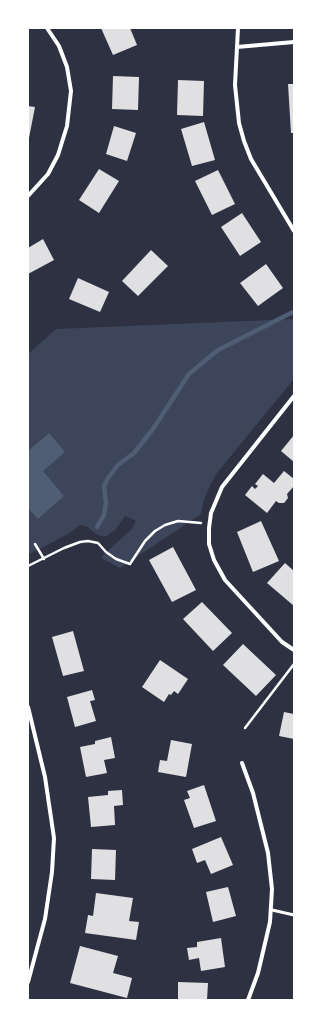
<!DOCTYPE html>
<html>
<head>
<meta charset="utf-8">
<style>
	body { margin:0 }
	#map { position:relative; width:322px; height:1028px; overflow:hidden; background:#2d3142; font-family:Literata,serif }
	canvas { display:block }
	.frame { position:absolute; inset:0; border:29px solid #fff; pointer-events:none }
</style>
</head>
<body>
<div id="map">
<canvas width="322" height="1028"></canvas>
<div class="frame"></div>
</div>
<script>
const ctx = document.querySelector('canvas').getContext('2d');
ctx.lineJoin = 'round';
function paint(path, color) { ctx.fillStyle = color; ctx.fill(path, 'evenodd'); }
const toPath = rows => new Path2D(rows.map(r => 'M' + r).join(''));
function trace(path, color, width, dash) { ctx.strokeStyle = color; ctx.lineWidth = width; ctx.lineCap = dash ? 'butt' : 'round'; ctx.setLineDash(dash || []); ctx.stroke(path); }
const green = toPath([
	[294,319,294,379,217,473,210,486,204,500,201,514,120,568,101,558,106,552,131,530,136,521,125,516,116,529,107,536,101,536,96,534,86,526,80,525,68,534,28,555,28,354,56,329]
]);
const water = toPath([
	[49,433,65,452,43,471,64,496,38,519,28,508,28,451]
]);
const stream = toPath([
	[97,527,104,515,106,503,104,486,108,478,118,465,134,453,153,429,189,374,218,350,293,312]
]);
const building = toPath([
	[101,28,130,28,137,45,113,55],
	[113,76,139,77,138,110,112,109],
	[178,80,204,81,203,116,177,115],
	[288,84,294,84,294,133,291,133],
	[28,106,35,107,29,138,28,138],
	[204,122,215,160,192,166,181,129],
	[114,126,136,133,127,161,106,154],
	[99,169,119,181,99,213,79,200],
	[218,170,235,204,212,215,195,181],
	[242,213,261,242,240,256,221,227],
	[43,239,54,260,28,274,28,248],
	[151,250,168,266,138,296,122,281],
	[266,264,283,288,258,306,240,283],
	[78,278,109,292,100,312,69,299],
	[294,435,294,462,281,451],
	[284,471,294,479,294,486,287,494,288,498,284,503,279,503,276,501,267,513,245,495,252,486,255,489,258,486,255,484,263,474,274,483],
	[261,521,279,561,253,572,237,532],
	[173,547,196,590,172,602,149,560],
	[285,563,294,571,294,606,267,583],
	[202,602,232,633,213,651,183,619],
	[73,631,84,671,63,676,52,637],
	[243,644,276,675,256,696,223,665],
	[160,660,188,679,178,694,174,691,171,695,169,694,164,702,142,687],
	[92,690,95,700,90,701,96,721,75,727,67,697],
	[284,712,294,714,294,739,279,736],
	[111,737,115,758,104,760,107,773,86,777,80,747,95,744,95,741],
	[171,740,192,744,186,777,158,772,160,760,167,761],
	[204,785,216,821,194,828,184,800,190,798,187,791],
	[122,790,123,805,114,806,115,825,91,827,88,797,108,795,108,791],
	[221,837,233,865,211,874,205,860,197,863,192,849],
	[92,849,116,850,115,880,91,879],
	[228,887,236,916,213,922,206,892],
	[96,893,133,898,129,921,139,922,136,940,85,933,88,915,93,916],
	[221,938,225,967,201,971,199,958,189,960,187,948,197,947,197,942],
	[80,946,118,956,113,973,132,978,127,998,70,983],
	[178,982,208,983,207,1000,178,1000]
]);
const path = toPath([
	[35,544,44,559],
	[28,566,64,548,80,542,88,541,98,543,106,552,116,559,130,564,145,541,155,531,165,525,178,521,201,523],
	[245,728,294,664]
]);
const service = toPath([
	[272,910,294,915]
]);
const minor = toPath([
	[238,28,235,85,239,123,244,141,251,159,294,231],
	[237,47,294,42],
	[28,196,48,174,58,155,67,126,71,91,67,67,59,46,47,28],
	[294,396,222,487,211,513,209,528,209,544,214,560,225,580,282,642,294,650],
	[28,707,45,777,54,838,52,872,45,919,28,982],
	[242,763,253,793,268,853,272,889,270,922,258,973,248,1000]
]);
paint(green, '#3c4559');
paint(water, '#4f5d75');
trace(stream, '#4f5d75', 4.5);
paint(building, '#e0e0e3');
trace(path, '#fff', 2.5);
trace(service, '#fff', 3);
trace(minor, '#fff', 4);
</script>
</body>
</html>
